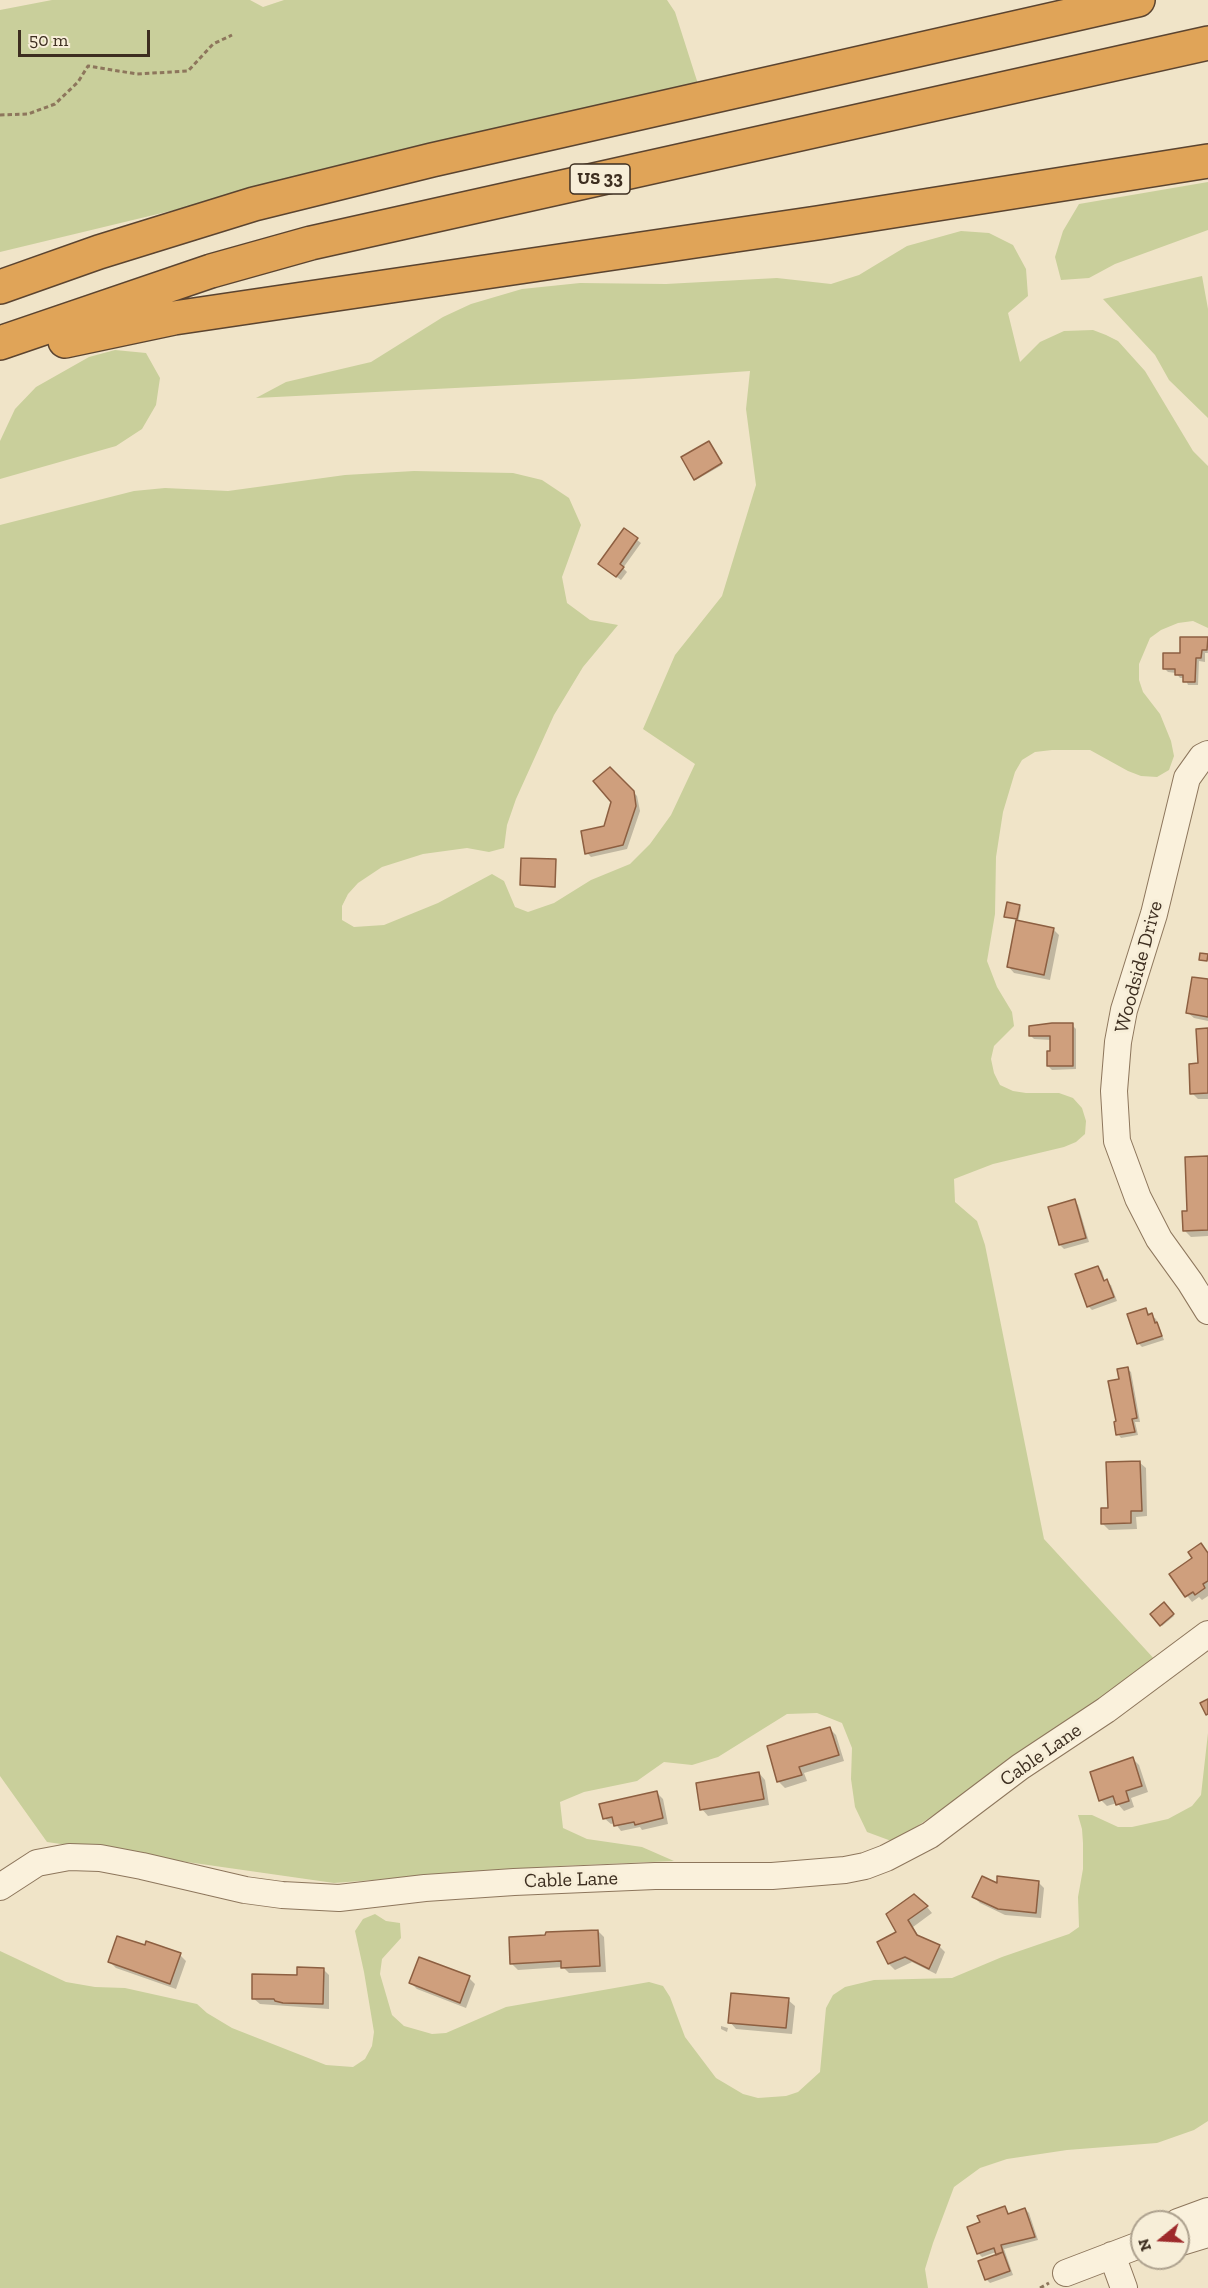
<!DOCTYPE html>
<html>
<head>
<meta charset="utf-8">
<style>
	body { margin:0 }
	#map { position:relative; width:1208px; height:2288px; overflow:hidden; background:#f0e4c8; font-family:"Zilla Slab",serif }
	canvas { display:block }
	.north { position:absolute; left:1130px; top:2210px; width:60px; height:60px; box-sizing:border-box; background:#f7eed8; border:2px solid #ada18e; border-radius:50%; rotate:252deg; font-size:16px; font-weight:700; line-height:24px; text-align:center; color:#3d2e20 }
	.north::after { content:''; display:block; margin:auto; width:21px; height:27px; background:#9e2a2b; clip-path:polygon(50% 0,100% 100%,50% 72%,0 100%) }
	.scale { position:absolute; left:18px; top:30px; width:132px; height:27px; box-sizing:border-box; border:3px solid #3d2e20; border-top:0; padding-left:8px; font-size:18px; line-height:21px; white-space:nowrap; color:#3d2e20; -webkit-text-stroke:4px #f7eed8; paint-order:stroke }
</style>
</head>
<body>
<div id="map">
<canvas width="1208" height="2288"></canvas>
<div class="north">N</div>
<div class="scale">50 m</div>
</div>
<script>
const ctx = document.querySelector('canvas').getContext('2d');
ctx.lineJoin = 'round';
function paint(path, color) { ctx.fillStyle = color; ctx.fill(path, 'evenodd'); }
const toPath = rows => new Path2D(rows.map(r => 'M' + r).join(''));
function trace(path, color, width, dash) { ctx.strokeStyle = color; ctx.lineWidth = width; ctx.lineCap = dash ? 'butt' : 'round'; ctx.setLineDash(dash || []); ctx.stroke(path); }
function drawText(font, color, halo, rows, align = 'center') {
  ctx.font = font + ' "Zilla Slab",serif'; ctx.lineWidth = 6; ctx.setLineDash([]); ctx.textBaseline = 'middle'; ctx.strokeStyle = halo; ctx.fillStyle = color; for (const [text, x, y, turn = 0] of rows) {
    ctx.save(); ctx.translate(x, y); ctx.rotate((+turn || 0) * Math.PI / 180); ctx.textAlign = isNaN(turn) ? turn : align; if (halo) ctx.strokeText(text, 0, 0); ctx.fillText(text, 0, 0); ctx.restore();
  }
}
const green = toPath([
	[52,0,250,0,263,7,284,0,667,0,675,12,698,84,0,252,0,10],
	[1208,182,1208,230,1115,264,1089,278,1061,280,1055,257,1063,231,1079,204],
	[961,231,989,233,1013,245,1026,269,1028,296,1008,313,1020,362,1040,342,1064,331,1093,330,1106,335,1118,341,1145,371,1193,451,1208,466,1208,628,1193,621,1178,623,1161,630,1150,638,1139,664,1139,680,1143,692,1160,714,1171,741,1174,756,1169,770,1157,777,1141,776,1128,771,1090,750,1052,750,1035,752,1022,760,1015,772,1003,812,996,857,995,914,987,961,997,987,1012,1012,1014,1026,994,1046,991,1059,994,1073,1000,1085,1013,1091,1026,1093,1059,1093,1073,1098,1082,1108,1086,1121,1085,1134,1076,1142,1064,1147,993,1164,954,1179,955,1202,977,1221,985,1245,1044,1539,1157,1662,894,1842,867,1832,855,1807,851,1779,852,1748,842,1723,817,1713,787,1714,718,1757,692,1765,664,1762,637,1781,584,1792,560,1802,563,1828,587,1839,642,1847,674,1861,560,1866,334,1883,47,1842,0,1776,0,525,134,491,165,488,228,491,345,475,414,471,513,473,542,480,569,498,581,525,562,577,567,603,590,620,618,625,583,667,554,715,516,799,507,825,504,848,489,852,467,848,423,854,382,867,358,883,348,894,342,906,342,920,354,927,384,925,438,903,492,874,504,881,515,907,528,912,554,903,591,880,630,864,650,844,671,815,695,764,643,729,675,655,722,596,756,485,746,409,750,371,634,379,256,398,286,382,371,362,443,317,471,304,522,289,580,283,666,284,777,278,831,284,859,275,907,246],
	[1202,276,1208,309,1208,418,1169,380,1155,355,1103,299],
	[115,350,146,353,160,378,156,405,142,429,116,446,0,479,0,441,15,409,36,387,89,357],
	[1208,1733,1208,2121,1194,2130,1157,2143,1067,2150,1007,2159,980,2168,954,2187,933,2243,925,2269,928,2288,0,2288,0,1951,66,1982,95,1987,125,1988,197,2004,207,2013,232,2028,326,2065,353,2067,365,2059,372,2046,374,2032,364,1972,355,1931,363,1919,375,1914,386,1921,400,1923,401,1938,382,1959,380,1974,392,2015,404,2026,432,2034,446,2033,506,2007,649,1982,663,1986,670,1997,685,2037,716,2078,743,2094,758,2098,786,2096,798,2092,820,2072,826,2008,833,1995,845,1987,874,1980,952,1978,1002,1957,1069,1934,1079,1927,1078,1897,1083,1869,1083,1843,1082,1829,1078,1815,1092,1815,1118,1827,1132,1827,1168,1819,1192,1806,1201,1795]
]);
const shadow = toPath([
	[710,444,722,465,696,480,695,479],
	[624,530,641,543,623,568,627,572,621,580,604,568],
	[1207,639,1208,653,1205,653,1205,662,1199,661,1198,685,1188,685,1185,678,1180,678,1176,673,1168,672,1164,668,1181,655],
	[610,769,637,796,640,811,627,849,591,857,587,853,605,827,612,802],
	[555,861,556,888,522,884],
	[1019,906,1021,908,1018,922,1053,929,1059,935,1050,980,1014,973,1008,966,1018,920,1006,916],
	[1208,981,1208,1021,1194,1018,1187,1012],
	[1072,1025,1076,1029,1076,1069,1052,1070,1048,1066,1051,1040,1034,1039,1030,1035],
	[1208,1029,1208,1099,1198,1099,1192,1093],
	[1208,1158,1208,1236,1191,1237,1185,1231],
	[1074,1201,1078,1205,1089,1242,1064,1249,1060,1245],
	[1098,1267,1102,1271,1105,1282,1111,1285,1117,1301,1092,1310,1088,1306],
	[1145,1310,1156,1319,1164,1340,1142,1347,1138,1343],
	[1127,1369,1131,1372,1140,1422,1135,1422,1138,1435,1121,1438,1118,1434,1121,1380],
	[1139,1462,1146,1468,1147,1516,1136,1517,1137,1529,1109,1530,1103,1524],
	[1201,1545,1208,1552,1208,1596,1202,1600,1199,1597,1192,1602,1171,1575,1194,1559],
	[1164,1604,1174,1616,1162,1626,1152,1614],
	[830,1729,836,1735,844,1761,804,1773,807,1781,785,1788,779,1782,769,1747],
	[1133,1759,1139,1765,1148,1792,1131,1798,1134,1807,1124,1811,1117,1803,1107,1806,1101,1800],
	[759,1773,765,1780,769,1805,708,1816,702,1809],
	[656,1792,663,1799,668,1824,642,1830,640,1827,621,1831,615,1823,611,1824,604,1818],
	[1038,1882,1044,1888,1041,1918,1005,1915,980,1903,974,1897,998,1885],
	[927,1907,932,1913,913,1927,920,1938,939,1946,945,1952,936,1974,912,1962,895,1970,889,1964,879,1943,898,1933,888,1914],
	[598,1931,604,1937,606,1972,569,1973,563,1967,518,1970,512,1964],
	[146,1947,180,1955,186,1961,176,1989,116,1968,110,1962],
	[323,1969,329,1975,329,2009,260,2004,253,1998,299,1976],
	[469,1978,475,1984,466,2008,417,1989,411,1983],
	[788,2000,795,2006,792,2034,736,2029,730,2022],
	[721,2026,728,2028,727,2032,721,2029],
	[1005,2208,1010,2215,1025,2209,1029,2213,1038,2240,1004,2249,1013,2275,990,2283,986,2279,998,2256,996,2252,982,2257,978,2253,982,2223]
]);
const building = toPath([
	[709,441,722,463,694,480,681,457,709,441],
	[624,528,638,538,620,564,624,567,616,577,598,564,624,528],
	[1180,637,1208,637,1207,650,1202,650,1201,658,1196,658,1195,682,1183,682,1183,675,1175,675,1175,669,1163,669,1163,653,1180,653,1180,637],
	[610,767,634,791,636,806,623,845,585,854,581,831,604,826,611,802,593,781,610,767],
	[521,858,556,859,555,887,520,885,521,858],
	[1007,902,1020,905,1017,919,1004,917,1007,902],
	[1016,920,1054,928,1044,975,1007,967,1016,920],
	[1200,953,1208,954,1207,961,1199,960,1200,953],
	[1192,977,1208,979,1208,1017,1186,1013,1192,977],
	[1052,1023,1073,1023,1073,1066,1047,1066,1047,1051,1050,1051,1050,1036,1029,1036,1029,1026,1052,1023],
	[1208,1028,1208,1093,1190,1094,1189,1064,1198,1063,1196,1029,1208,1028],
	[1208,1156,1208,1230,1183,1231,1182,1211,1187,1211,1185,1157,1208,1156],
	[1075,1199,1086,1238,1059,1245,1048,1207,1075,1199],
	[1098,1266,1104,1281,1107,1279,1114,1297,1087,1307,1075,1274,1098,1266],
	[1146,1308,1148,1315,1152,1313,1155,1323,1157,1322,1162,1336,1137,1344,1127,1314,1146,1308],
	[1128,1367,1137,1418,1132,1419,1135,1432,1116,1435,1114,1422,1116,1421,1108,1381,1119,1379,1117,1369,1128,1367],
	[1140,1461,1142,1511,1131,1511,1131,1523,1101,1524,1101,1508,1108,1508,1106,1462,1140,1461],
	[1201,1543,1208,1553,1208,1581,1203,1584,1205,1588,1195,1595,1193,1592,1185,1597,1169,1574,1192,1558,1188,1552,1201,1543],
	[1164,1602,1174,1614,1160,1626,1150,1614,1164,1602],
	[1208,1699,1208,1714,1206,1715,1200,1703,1208,1699],
	[830,1727,839,1755,799,1767,802,1775,777,1782,767,1746,830,1727],
	[1133,1757,1142,1786,1126,1791,1129,1801,1116,1805,1113,1796,1099,1801,1090,1772,1133,1757],
	[759,1772,764,1799,700,1810,696,1783,759,1772],
	[657,1791,663,1818,635,1825,634,1822,614,1826,612,1817,603,1819,599,1804,657,1791],
	[982,1876,997,1883,997,1876,1039,1881,1036,1913,998,1909,972,1897,982,1876],
	[914,1894,928,1906,908,1920,917,1935,940,1945,929,1969,905,1957,888,1964,877,1942,896,1932,886,1914,914,1894],
	[598,1930,600,1966,561,1968,561,1961,510,1964,509,1937,545,1935,546,1932,598,1930],
	[117,1936,145,1945,146,1941,181,1953,170,1984,108,1962,117,1936],
	[419,1957,470,1976,460,2003,409,1983,419,1957],
	[297,1967,324,1968,323,2004,283,2003,275,2001,274,1999,252,1999,252,1974,297,1975,297,1967],
	[731,1993,789,1998,786,2028,728,2023,731,1993],
	[1005,2206,1008,2214,1025,2208,1035,2237,1001,2245,1003,2252,996,2255,994,2248,977,2254,967,2227,980,2222,977,2216,1005,2206],
	[1003,2252,1010,2271,985,2280,978,2261,1003,2252]
]);
const path = toPath([
	[0,115,28,114,55,104,78,82,88,66,137,74,188,71,213,44,232,35],
	[1040,2288,1049,2283]
]);
const minor = toPath([
	[1208,754,1202,757,1187,778,1154,914,1124,1010,1118,1042,1114,1091,1117,1141,1138,1198,1159,1239,1190,1282,1208,1311],
	[0,1887,37,1863,69,1857,100,1858,142,1866,245,1890,282,1895,339,1898,425,1888,514,1882,655,1876,772,1876,845,1870,865,1866,886,1858,930,1835,1020,1767,1106,1710,1208,1634],
	[1178,2222,1208,2211],
	[1178,2243,1208,2234],
	[1112,2255,1124,2288],
	[1066,2273,1142,2244]
]);
const highway = toPath([
	[0,287,99,252,254,204,432,160,1138,0],
	[65,341,174,318,817,223,1208,161],
	[0,343,211,271,311,243,1208,43]
]);
const shields = [
	[600,179,60]
];
const shieldNames = [
	["US 33",600,179]
];
const streetNames = [
	["Woodside Drive",1139,967,-75],
	["Cable Lane",1041,1755,-35],
	["Cable Lane",571,1880,-2]
];
paint(green, '#c9cf9b');
paint(shadow, '#0003');
paint(building, '#cf9f7d');
trace(building, '#8d5f41', 1.5);
trace(minor, '#8d765c', 28);
trace(highway, '#5b4430', 36);
trace(path, '#8d765c', 3, [4.5, 3]);
trace(minor, '#faf1dc', 26);
trace(highway, '#e0a458', 33);
for (const [x, y, w] of shields) { const box = new Path2D(); box.roundRect(x - w / 2, y - 15, w, 30, 4.5); ctx.fillStyle = '#f7eed8'; ctx.fill(box); trace(box, '#3d2e20', 1.5); }
drawText('bold 18px', '#3d2e20', null, shieldNames);
drawText('20px', '#3d2e20', '#f7eed8', streetNames);
</script>
</body>
</html>
